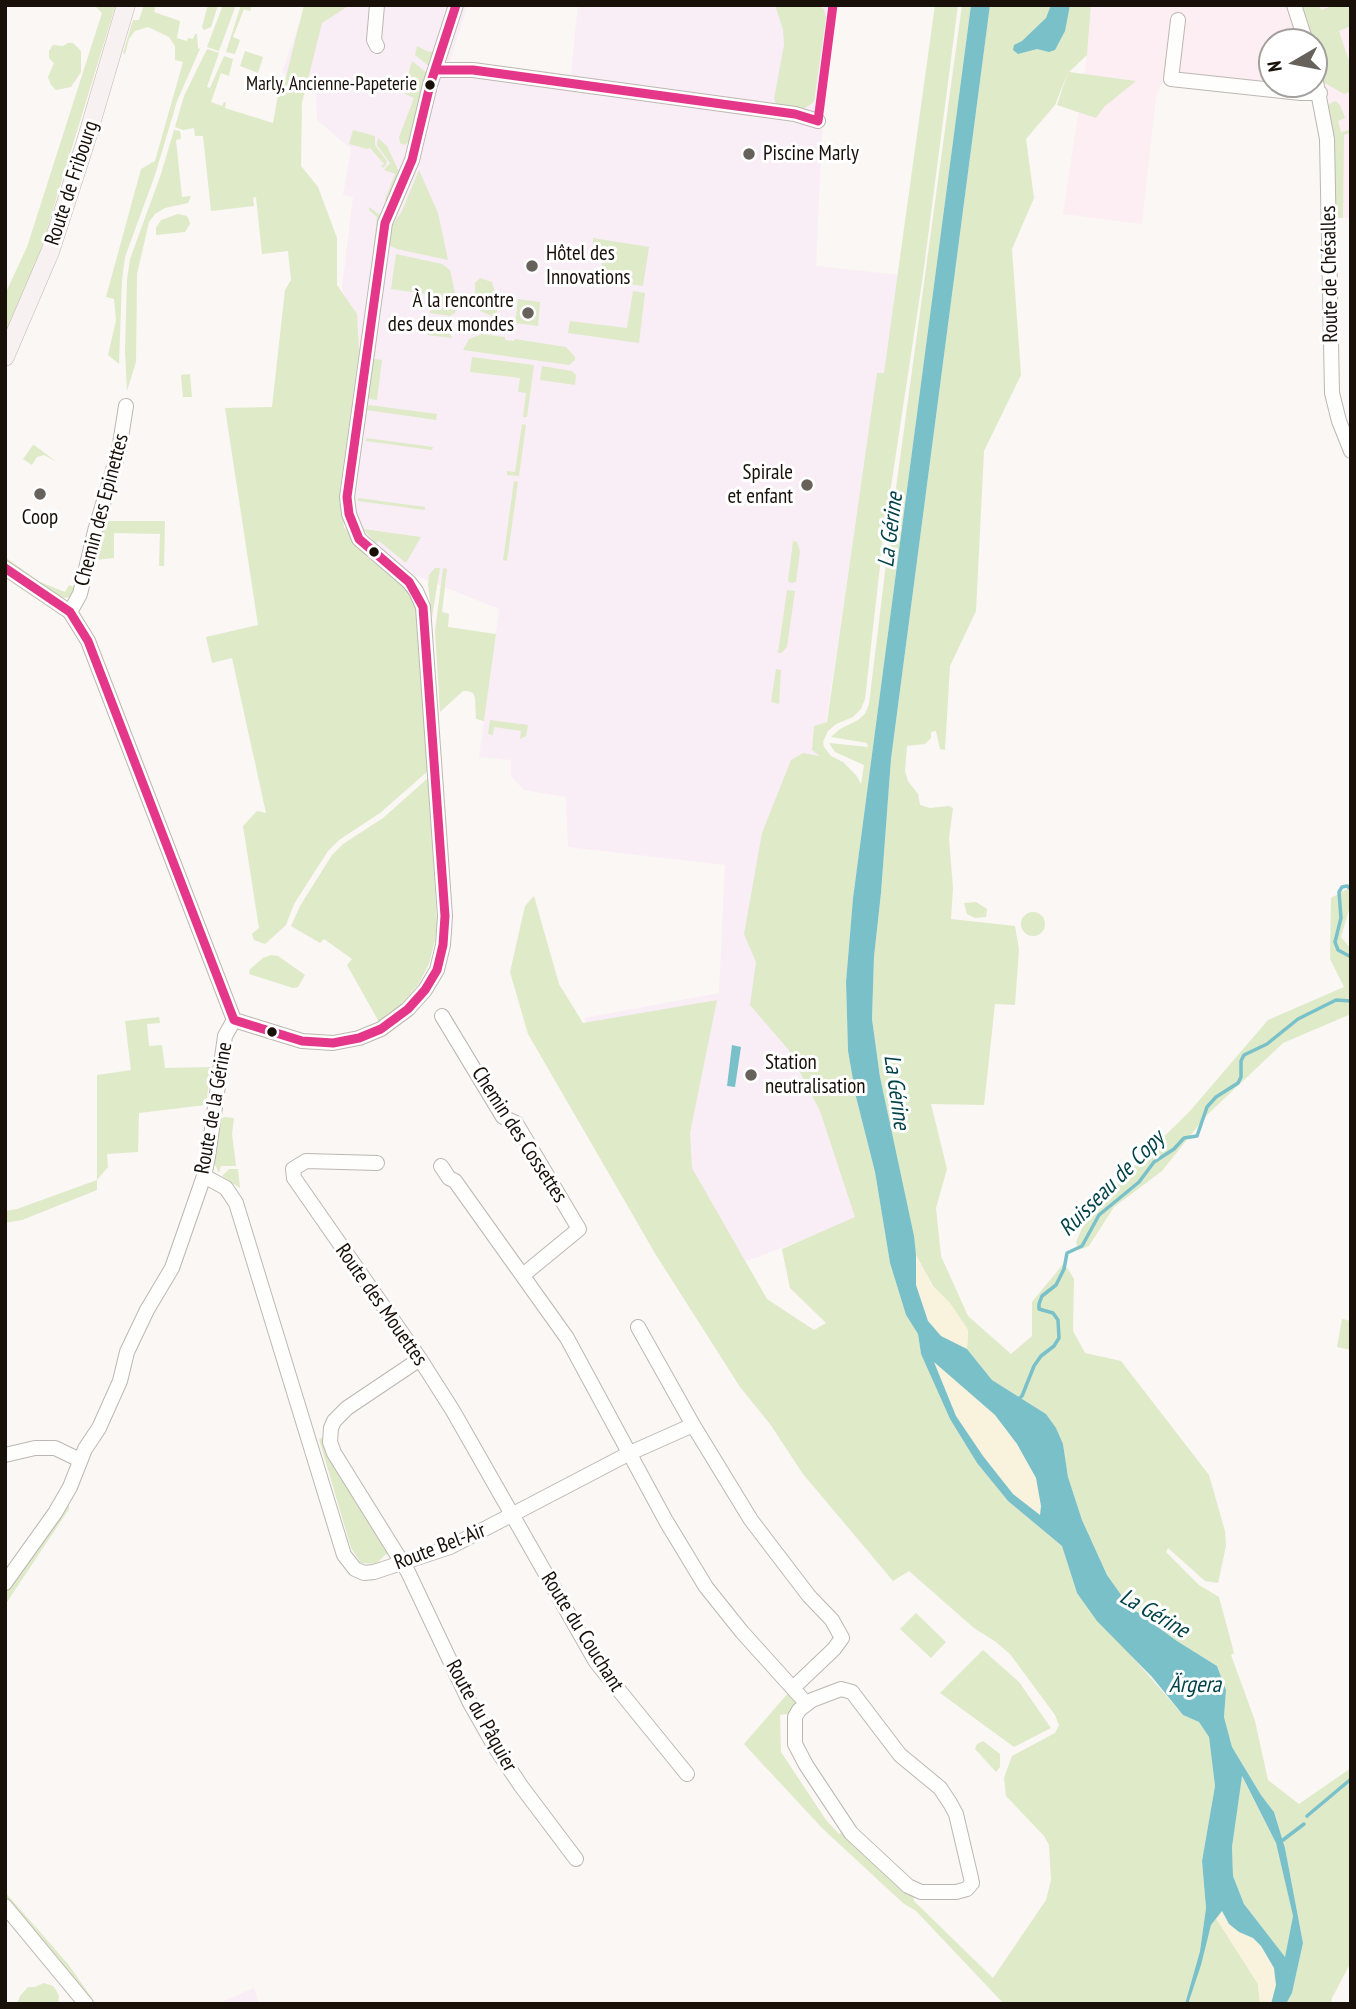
<!DOCTYPE html>
<html>
<head>
<meta charset="utf-8">
<style>
	body { margin:0 }
	#map { position:relative; width:1356px; height:2009px; overflow:hidden; background:#faf7f4; font-family:"PT Sans Narrow",sans-serif }
	canvas { display:block }
	.frame { position:absolute; inset:0; border:7px solid #181009; pointer-events:none }
	.north { position:absolute; left:1258px; top:28px; width:70px; height:70px; box-sizing:border-box; background:#fff; border:2px solid #a39f9d; border-radius:50%; rotate:260deg; font-size:19px; font-weight:700; line-height:28px; text-align:center; color:#181009 }
	.north::after { content:''; display:block; margin:auto; width:24px; height:32px; background:#67615b; clip-path:polygon(50% 0,100% 100%,50% 72%,0 100%) }
</style>
</head>
<body>
<div id="map">
<canvas width="1356" height="2009"></canvas>
<div class="frame"></div>
<div class="north">N</div>
</div>
<script>
const ctx = document.querySelector('canvas').getContext('2d');
ctx.lineJoin = 'round';
function paint(path, color) { ctx.fillStyle = color; ctx.fill(path, 'evenodd'); }
const toPath = rows => new Path2D(rows.map(r => 'M' + r).join(''));
function trace(path, color, width, dash) { ctx.strokeStyle = color; ctx.lineWidth = width; ctx.lineCap = dash ? 'butt' : 'round'; ctx.setLineDash(dash || []); ctx.stroke(path); }
function drawText(font, color, halo, rows, align = 'center') {
  ctx.font = font + ' "PT Sans Narrow",sans-serif'; ctx.lineWidth = 6; ctx.setLineDash([]); ctx.textBaseline = 'middle'; ctx.strokeStyle = halo; ctx.fillStyle = color; for (const [text, x, y, turn = 0] of rows) {
    ctx.save(); ctx.translate(x, y); ctx.rotate((+turn || 0) * Math.PI / 180); ctx.textAlign = isNaN(turn) ? turn : align; if (halo) ctx.strokeText(text, 0, 0); ctx.fillText(text, 0, 0); ctx.restore();
  }
}
const commercial = toPath([
	[1091,5,1351,5,1351,218,1329,218,1323,113,1312,101,1162,83,1156,97,1142,224,1063,214,1087,55],
	[1272,42,1314,42,1314,84,1272,84]
]);
const industrial = toPath([
	[306,5,468,5,449,63,570,82,578,5,828,6,816,266,899,275,884,374,878,373,826,722,814,727,812,750,820,754,802,908,857,1219,742,1263,644,1115,584,1018,719,993,725,865,568,847,566,797,524,790,511,776,511,760,479,757,499,609,352,550,337,489,358,340,342,288,353,197,343,195,351,149,317,120,316,94,282,72],
	[254,1988,259,2004,217,2004]
]);
const green = toPath([
	[94,5,114,5,115,7,40,252,5,337,5,289,7,290,27,247,102,13],
	[144,5,156,5,154,12,180,21,177,38,187,41,188,38,193,39,195,34,197,34,198,48,200,49,177,101,155,175,125,257,122,280,119,364,108,355,116,320,114,299,106,297,141,169,155,161,183,62,175,60,175,46,169,37,148,27,135,31,129,39,125,54,123,53,133,20,139,20],
	[208,5,218,5,211,27,204,30,202,27],
	[223,5,236,5,219,51,207,47],
	[241,5,252,5,250,11,244,9,233,37,240,40,235,54,226,52],
	[304,5,350,5,322,23,302,103,301,166,318,187,337,238,337,285,357,314,359,351,340,489,344,527,366,556,402,585,411,595,417,610,428,771,380,813,339,840,328,851,294,904,286,925,265,944,254,940,252,934,259,928,243,826,257,811,266,813,232,658,212,663,206,637,258,625,225,408,272,407,285,290,291,280,288,251,262,254,256,197,253,198,254,206,211,211,203,136,195,136,194,128,183,130,175,127,184,96,207,49,219,53,207,87,210,88,224,56,233,59,229,76,221,73,211,102,222,106,224,102,226,103,225,108,273,123,278,95,286,77],
	[775,5,816,5,824,9,826,18,814,102,802,110,777,107,774,99,784,45,783,30],
	[935,5,958,5,923,275,883,539,865,699,861,709,853,717,836,724,828,731,823,742,824,747,831,756,843,762,856,775,861,784,864,765,835,752,829,743,868,747,867,743,831,737,840,729,858,720,865,714,869,704,889,539,962,5,971,5,853,898,846,982,848,1051,856,1097,875,1172,890,1263,906,1315,918,1334,921,1354,950,1419,977,1463,1008,1501,1062,1546,1077,1593,1183,1715,1199,1722,1209,1737,1215,1786,1202,1861,1206,1908,1200,1951,1185,2004,1004,2004,916,1911,903,1903,823,1829,744,1744,789,1692,798,1702,788,1714,780,1715,781,1752,826,1820,839,1834,845,1830,913,1893,914,1901,993,1978,1046,1900,1051,1880,1049,1845,1044,1836,1006,1796,1004,1778,1012,1756,1055,1733,1059,1725,1055,1715,1010,1654,996,1642,974,1628,909,1571,893,1581,803,1474,770,1424,740,1387,656,1255,528,1034,510,972,525,906,534,896,559,984,583,1023,717,1000,690,1133,692,1168,767,1299,814,1330,826,1323,790,1288,782,1249,855,1217,820,1111,788,1049,750,1005,756,962,744,934,762,833,791,760,803,753,820,756,812,750,814,726,827,722,877,373,884,373],
	[990,5,1091,5,1087,55,1069,72,1136,81,1104,107,1096,118,1057,105,1068,72,1055,105,1026,139,1034,198,1012,249,1021,375,984,451,976,611,950,666,945,750,940,749,936,731,931,732,931,738,925,744,907,746,905,771,908,781,918,794,920,805,930,808,949,806,953,808,949,838,953,888,951,919,1015,926,1019,949,1015,1005,995,1004,984,1105,931,1104,947,1169,936,1208,941,1256,968,1316,1011,1354,1032,1336,1032,1302,1064,1263,1074,1279,1073,1331,1085,1353,1121,1361,1209,1475,1225,1531,1226,1546,1218,1583,1205,1581,1168,1548,1166,1552,1199,1585,1219,1597,1234,1653,1231,1655,1255,1721,1268,1780,1299,1804,1351,1768,1351,1962,1332,1998,1331,2004,1286,2004,1292,1993,1303,1943,1285,1848,1274,1812,1261,1795,1232,1747,1224,1717,1226,1690,1217,1666,1177,1641,1129,1606,1107,1575,1082,1520,1068,1477,1063,1444,1046,1414,992,1380,967,1349,968,1330,950,1303,933,1286,916,1255,880,1077,872,1019,874,957,881,893,891,759],
	[1299,5,1319,5,1321,10,1335,5,1351,5,1351,26,1339,31,1351,67,1350,92,1344,94,1323,82,1314,51,1314,42,1311,42],
	[68,43,73,43,81,51,81,72,71,87,56,90,51,85,48,77,54,63,49,58,49,51,53,45,63,46],
	[417,46,429,52,434,51,429,66,415,55],
	[245,51,263,57,258,73,240,66],
	[412,61,427,73,409,142,404,145,400,143,399,137,414,98,403,93],
	[1335,101,1340,105,1345,118,1338,121,1341,132,1349,130,1350,133,1344,135,1343,218,1334,218,1328,109,1329,104],
	[174,130,180,131,181,139,176,140,182,197,191,196,188,203,165,208,155,214,149,222,137,274,136,362,127,391,125,351,127,280,130,259,161,174],
	[353,130,375,136,375,145,387,161,386,165,383,168,381,166,384,164,370,148,367,149,349,144],
	[378,138,387,146,399,172,386,202,385,199,395,174,384,170,390,163,377,145],
	[419,170,438,213,448,260,397,249,386,244,393,224,402,211],
	[369,207,380,215,381,220,369,285,377,217,369,210],
	[178,214,187,216,189,220,190,224,185,232,156,235,156,228,161,220],
	[593,238,649,247,643,286,601,280,602,261,593,251],
	[396,254,442,264,450,270,457,302,455,313,450,316,430,313,432,295,391,289],
	[480,278,492,282,498,302,496,318,480,311,475,295,475,283],
	[633,291,645,293,639,343,568,333,570,321,627,328],
	[518,299,540,302,538,326,515,323],
	[430,328,448,330,452,338,427,335],
	[482,334,505,337,505,340,514,341,515,339,566,347,575,357,575,360,569,365,463,350,469,339],
	[472,357,534,365,527,417,523,417,526,393,518,392,520,378,470,372],
	[375,359,382,360,377,400,370,399,367,396,372,361],
	[542,366,572,371,576,375,575,385,540,380],
	[190,374,192,397,183,397,181,375],
	[369,405,437,414,436,420,366,410],
	[522,424,526,425,519,476,507,475,507,471,515,472],
	[366,438,433,447,432,450,366,441],
	[33,445,34,445,57,462,44,455,37,457,32,465,23,459],
	[514,481,518,482,507,561,503,560],
	[358,498,425,507,425,510,358,501],
	[105,521,165,521,164,566,159,566,160,534,114,533,114,558,94,560],
	[363,529,421,537,406,563,379,541,376,543],
	[793,541,797,542,800,551,796,582,791,583,788,581],
	[5,557,40,582,65,592,69,585,73,587,78,573,82,573,72,595,67,598,57,597,5,562],
	[435,568,440,568,432,617,428,585,429,575],
	[443,568,447,569,442,612,449,614,448,627,496,634,484,721,476,719,475,698,473,693,468,691,463,691,440,712,435,631],
	[787,590,795,591,787,647,781,653,778,653],
	[776,669,781,670,779,704,771,702],
	[490,720,528,725,526,736,520,739,521,731,494,727,493,735,488,734],
	[428,778,437,923,435,940,429,964,418,985,402,1004,379,1022,347,965,352,959,324,939,320,943,291,926,300,906,332,855,343,844,383,818],
	[1351,887,1351,903,1341,937,1351,949,1351,1014,1283,1043,1206,1116,1162,1171,1114,1207,1089,1246,1079,1250,1076,1242,1097,1194,1116,1184,1190,1111,1268,1020,1344,987,1330,959,1331,898],
	[976,902,987,909,986,917,975,918,967,914,964,903],
	'1021 924a12 12 0 1 1 24 0a12 12 0 1 1-24 0Z',
	[271,955,278,956,305,975,298,987,293,988,249,974,250,969,263,958],
	[159,1017,160,1023,147,1024,149,1046,162,1045,165,1068,211,1067,206,1105,139,1113,138,1152,107,1154,108,1167,97,1180,97,1190,22,1220,5,1223,5,1211,17,1209,97,1180,97,1075,131,1070,125,1021],
	[224,1117,234,1118,232,1134,236,1166,221,1166,219,1173,214,1163,221,1120],
	[229,1169,238,1169,240,1188,222,1176],
	[1342,1319,1351,1321,1351,1350,1337,1347],
	[325,1437,388,1549,388,1554,385,1555,376,1564,361,1563,351,1548,319,1439],
	[69,1502,69,1509,5,1605,5,1593],
	[916,1613,946,1642,931,1658,900,1629],
	[983,1650,1019,1682,1051,1728,1014,1747,940,1693],
	[983,1741,1000,1754,1000,1767,996,1772,975,1749,977,1744],
	[1241,1775,1276,1843,1293,1916,1285,1958,1244,1904,1233,1876,1232,1847],
	[5,1892,68,1964,96,2004,91,2004,64,1966,5,1899],
	[1216,1918,1258,1984,1260,2004,1188,2004,1211,1925],
	[44,1983,53,1986,56,1990,59,1996,58,2004,17,2004,20,1996,28,1987,35,1987]
]);
const sand = toPath([
	[916,1255,932,1286,950,1303,968,1330,967,1349,941,1336,928,1321,916,1285],
	[933,1360,995,1415,1017,1444,1036,1478,1041,1506,1040,1515,1013,1494,983,1456,956,1416],
	[1222,1911,1229,1924,1239,1932,1253,1938,1261,1947,1274,1968,1276,1985,1271,2004,1260,2004,1258,1984,1216,1918]
]);
const water = toPath([
	[971,5,990,5,891,759,881,893,874,957,872,1019,880,1077,914,1236,916,1255,916,1285,928,1321,941,1336,967,1349,992,1380,1046,1414,1056,1428,1063,1444,1068,1477,1082,1520,1107,1575,1129,1606,1177,1641,1217,1666,1226,1690,1224,1717,1232,1747,1261,1795,1274,1812,1285,1848,1303,1943,1292,1993,1286,2004,1271,2004,1276,1985,1274,1968,1261,1946,1253,1938,1239,1932,1229,1924,1222,1911,1211,1925,1201,1965,1188,2004,1185,2004,1200,1951,1206,1908,1202,1861,1215,1786,1209,1737,1199,1722,1183,1715,1152,1677,1097,1621,1077,1593,1062,1546,1008,1501,977,1463,950,1419,921,1354,918,1334,906,1315,890,1263,875,1172,856,1097,848,1051,846,982,853,898],
	[934,1362,995,1415,1017,1444,1036,1478,1041,1506,1040,1515,1013,1494,983,1456,956,1416],
	[1242,1776,1276,1843,1293,1916,1285,1957,1244,1904,1233,1876,1232,1847],
	[1051,5,1070,5,1065,31,1055,50,1049,52,1037,49,1018,54,1013,50,1014,45,1022,41,1046,18],
	[732,1045,741,1047,735,1087,727,1086]
]);
const stream = toPath([
	[1351,889,1347,886,1342,887,1339,892,1341,918,1335,942,1338,950,1351,957],
	[1017,1400,1022,1396,1034,1366,1041,1356,1054,1346,1059,1338,1058,1320,1053,1313,1039,1309,1039,1304,1042,1296,1056,1285,1064,1269,1067,1253,1082,1246,1099,1215,1139,1182,1154,1162,1174,1149,1184,1138,1197,1136,1207,1107,1216,1097,1238,1083,1241,1077,1241,1061,1244,1055,1267,1044,1298,1019,1336,1000,1351,1001],
	[1307,1816,1351,1779],
	[1283,1840,1304,1824]
]);
const minor = toPath([
	[1294,5,1306,42],
	[1178,20,1171,79,1301,93,1320,93],
	[377,46,374,40,377,5],
	[435,70,473,70,795,114,818,121],
	[1314,71,1327,139,1332,393,1339,421,1351,451],
	[5,568,70,612,88,641,234,1020],
	[70,612,80,594,95,531,119,450,126,406],
	[442,1016,503,1117,516,1123,579,1229,523,1275],
	[234,1020,302,1041,333,1043,359,1038,381,1029,408,1009,425,990,437,970,443,945,445,916,423,607,416,591,409,582,359,539,349,514,347,497,385,223,412,160,430,85,456,5],
	[377,1163,306,1161,293,1169,294,1178,420,1359,453,1411,596,1662,687,1774],
	[441,1166,449,1178,455,1181,567,1338,666,1521,706,1587,742,1632,807,1704],
	[204,1176,226,1188,236,1203,344,1555,355,1569,364,1573,374,1572,450,1547,630,1453,693,1425],
	[638,1327,693,1425,751,1520,809,1596,832,1620,842,1638,834,1649,793,1688],
	[420,1359,347,1408,334,1421,331,1428,330,1442,334,1453,408,1572,470,1703,495,1747,521,1786,576,1859],
	[5,1455,35,1448,55,1448,80,1460],
	[5,1583,55,1513,70,1487,85,1449,99,1428,120,1381,127,1352,147,1310,172,1268,204,1176,208,1157,225,1036,234,1020],
	[841,1689,852,1692,900,1755,940,1788,950,1803,956,1814,971,1878,972,1883,967,1889,956,1892,921,1892,908,1886,851,1833,806,1765,795,1744,795,1717,799,1710,812,1700,841,1689],
	[5,1906,86,2004]
]);
const major = toPath([
	[5,357,50,252,85,144,126,5]
]);
const bus1 = toPath([
	[435,70,473,70,795,114,818,121],
	[818,121,833,5],
	[5,568,70,612,88,641,234,1020],
	[234,1020,302,1041,333,1043,359,1038,381,1029,408,1009,425,990,437,970,443,945,445,916,423,607,409,582,359,539,349,514,347,497,385,223,412,160,430,85,456,5]
]);
const markers = [
	[430,85,6,"#181009"],
	[749,154,7,"#67615b"],
	[532,266,7,"#67615b"],
	[528,313,7,"#67615b"],
	[807,485,7,"#67615b"],
	[40,494,7,"#67615b"],
	[374,552,6,"#181009"],
	[272,1032,6,"#181009"],
	[751,1075,7,"#67615b"]
];
const busNames = [
	["Marly, Ancienne-Papeterie",417,85]
];
const poiNames = [
	["Piscine Marly",763,154],
	["Hôtel des",546,254],
	["Innovations",546,278],
	["À la rencontre",514,301,"right"],
	["des deux mondes",514,325,"right"],
	["Spirale",793,473,"right"],
	["et enfant",793,497,"right"],
	["Coop",40,518,"center"],
	["Station",765,1063],
	["neutralisation",765,1087]
];
const streetNames = [
	["Route de Fribourg",72,183,-72],
	["Route de Chésalles",1330,274,-91],
	["Chemin des Epinettes",102,510,-75],
	["Route de la Gérine",214,1108,-80],
	["Chemin des Cossettes",519,1135,57],
	["Route des Mouettes",381,1305,55],
	["Route Bel-Air",440,1547,-21],
	["Route du Couchant",582,1632,58],
	["Route du Pâquier",481,1716,61]
];
const waterNames = [
	["La Gérine",891,530,-83],
	["La Gérine",896,1092,82],
	["Ruisseau de Copy",1112,1184,-45],
	["La Gérine",1154,1614,30],
	["Ärgera",1195,1685]
];
paint(commercial, '#fceef3');
paint(industrial, '#f9eef6');
paint(green, '#dfeac9');
paint(sand, '#f9f2dc');
paint(water, '#7ac0c9');
trace(stream, '#7ac0c9', 3.5);
trace(minor, '#bdb7b3', 16);
trace(major, '#c5b8b5', 19);
trace(minor, '#fefefd', 14);
trace(major, '#f8f1f1', 18);
trace(bus1, '#e43789', 9);
for (const [x, y, r, color] of markers) { const dot = new Path2D(); dot.arc(x, y, r, 0, 2 * Math.PI); ctx.fillStyle = color; ctx.fill(dot); trace(dot, '#fff', 2.5); }
drawText('19px', '#181009', '#fff', busNames, 'right');
drawText('21px', '#181009', '#fff', poiNames, 'left');
drawText('21px', '#181009', '#fff', streetNames);
drawText('italic 23px', '#02434a', '#fff', waterNames);
</script>
</body>
</html>
